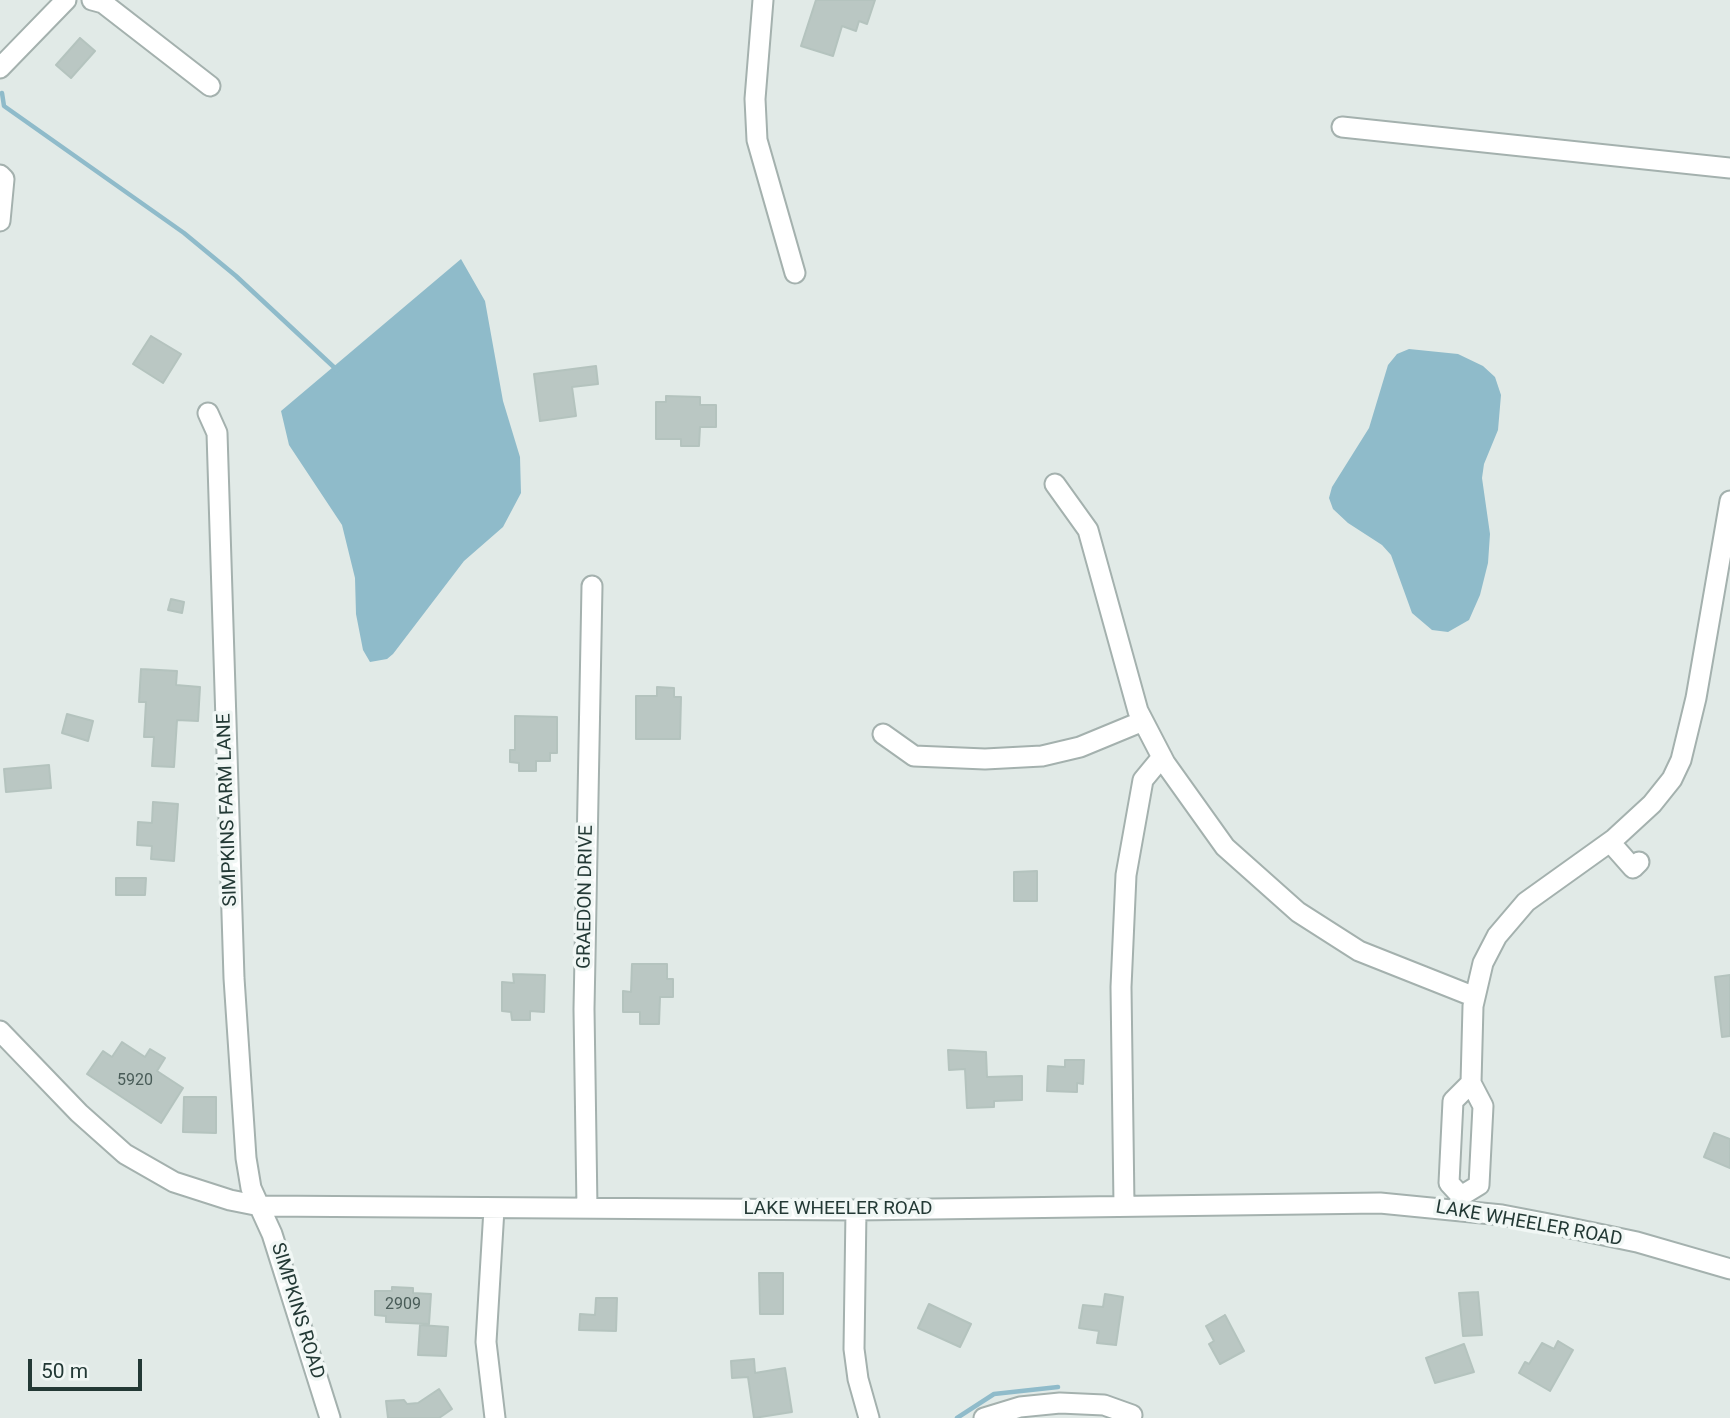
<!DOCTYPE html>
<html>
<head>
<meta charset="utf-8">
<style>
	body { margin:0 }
	#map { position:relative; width:1730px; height:1418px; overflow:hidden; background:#e1eae7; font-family:Roboto,sans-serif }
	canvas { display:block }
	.scale { position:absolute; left:28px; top:1359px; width:114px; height:32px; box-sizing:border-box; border:4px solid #233935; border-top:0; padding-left:9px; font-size:21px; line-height:24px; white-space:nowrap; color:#233935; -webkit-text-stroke:5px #f1f7f5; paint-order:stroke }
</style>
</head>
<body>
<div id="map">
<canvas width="1730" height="1418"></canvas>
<div class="scale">50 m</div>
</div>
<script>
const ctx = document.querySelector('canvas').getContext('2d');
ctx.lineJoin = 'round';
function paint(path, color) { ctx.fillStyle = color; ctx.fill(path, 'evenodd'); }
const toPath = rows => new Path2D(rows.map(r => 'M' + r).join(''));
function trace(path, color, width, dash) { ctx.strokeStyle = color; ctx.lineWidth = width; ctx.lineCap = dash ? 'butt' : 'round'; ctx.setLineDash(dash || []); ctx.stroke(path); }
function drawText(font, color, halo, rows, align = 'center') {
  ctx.font = font + ' Roboto,sans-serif'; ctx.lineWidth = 7; ctx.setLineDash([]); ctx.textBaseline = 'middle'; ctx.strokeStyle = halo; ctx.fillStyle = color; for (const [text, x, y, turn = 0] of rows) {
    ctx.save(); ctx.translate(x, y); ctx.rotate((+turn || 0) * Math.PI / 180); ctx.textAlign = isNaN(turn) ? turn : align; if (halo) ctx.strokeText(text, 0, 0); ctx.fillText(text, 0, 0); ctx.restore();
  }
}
const water = toPath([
	[461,259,485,301,503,401,520,457,521,493,503,527,464,561,393,654,387,659,370,662,363,650,356,614,355,578,342,525,289,445,281,411],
	[1409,349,1458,354,1483,366,1495,377,1501,395,1498,430,1484,464,1482,478,1490,534,1488,563,1480,595,1469,620,1448,632,1432,630,1412,613,1391,555,1382,545,1348,523,1333,509,1329,498,1332,487,1369,428,1388,365,1397,354]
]);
const stream = toPath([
	[2,93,4,106,184,233,236,276,337,370],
	[957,1418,994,1394,1058,1387]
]);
const building = toPath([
	[816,0,875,0,867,24,859,21,856,31,842,26,833,56,801,46,816,0],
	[80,38,95,51,71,78,56,65,80,38],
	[151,336,181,354,163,383,133,364,151,336],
	[596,366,598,384,572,387,576,416,540,421,534,374,596,366],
	[666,396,700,397,700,405,716,405,716,427,700,427,699,446,681,446,681,439,656,439,656,402,666,402,666,396],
	[171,599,184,602,182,613,168,610,171,599],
	[141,669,177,671,176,685,200,687,198,721,177,720,174,767,152,766,154,737,144,737,146,702,139,702,141,669],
	[657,687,674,688,674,697,681,697,680,739,636,739,636,696,657,696,657,687],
	[67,714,93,721,88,741,62,733,67,714],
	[515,716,557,717,557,753,550,753,550,761,536,761,536,771,519,771,519,763,510,762,510,750,515,750,515,716],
	[49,765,51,788,6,792,4,769,49,765],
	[153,802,178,804,174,861,151,859,152,846,137,845,138,822,152,823,153,802],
	[1037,871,1037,901,1014,901,1014,872,1037,871],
	[116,878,146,878,145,895,116,895,116,878],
	[632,964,667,964,667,979,673,979,673,997,660,997,659,1024,640,1024,640,1012,623,1012,623,991,631,992,632,964],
	[513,974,545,975,544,1012,530,1011,530,1020,512,1020,511,1012,502,1011,502,982,514,983,513,974],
	[1730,975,1730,1036,1722,1037,1715,977,1730,975],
	[122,1042,145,1057,150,1049,165,1058,157,1071,183,1088,161,1123,87,1074,103,1051,112,1057,122,1042],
	[948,1050,986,1052,987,1077,1022,1076,1022,1100,994,1101,994,1107,967,1108,965,1069,949,1070,948,1050],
	[1065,1060,1084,1060,1083,1084,1077,1083,1077,1092,1047,1091,1048,1066,1065,1067,1065,1060],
	[184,1097,216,1097,216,1133,183,1132,184,1097],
	[1714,1133,1730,1139,1730,1168,1704,1157,1714,1133],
	[759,1273,783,1273,783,1314,760,1314,759,1273],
	[392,1287,413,1288,413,1293,431,1294,429,1324,386,1322,386,1316,375,1315,375,1291,392,1291,392,1287],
	[1478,1292,1482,1335,1463,1336,1459,1293,1478,1292],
	[1105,1294,1123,1297,1116,1345,1097,1343,1099,1331,1079,1328,1083,1305,1103,1307,1105,1294],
	[596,1298,617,1298,616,1331,579,1330,580,1314,595,1315,596,1298],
	[929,1304,971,1324,960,1347,918,1328,929,1304],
	[1225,1315,1244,1351,1220,1364,1209,1344,1214,1341,1206,1326,1225,1315],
	[420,1325,448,1327,446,1356,418,1355,420,1325],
	[1558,1341,1573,1350,1550,1391,1519,1373,1525,1362,1529,1364,1542,1343,1554,1349,1558,1341],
	[1464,1344,1474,1372,1435,1383,1426,1358,1464,1344],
	[754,1359,755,1373,785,1368,792,1412,754,1418,748,1377,732,1378,731,1361,754,1359],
	[439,1389,452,1409,439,1418,388,1418,386,1401,404,1400,407,1404,418,1403,439,1389]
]);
const minor = toPath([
	[92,0,103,3,210,86],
	[763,0,755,99,757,140,795,273],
	[0,68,66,0],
	[1342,127,1730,168],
	[0,175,4,179,0,221],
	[208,413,217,433,234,978,246,1158,251,1188,272,1234,330,1418],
	[1055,484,1088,530,1138,711,1165,763,1225,847,1298,912,1359,951,1475,997],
	[883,734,914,756,985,759,1042,756,1080,747,1143,721],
	[1610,842,1633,868,1639,862],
	[0,1031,79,1113,125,1154,174,1182,230,1200,260,1206,856,1210,1380,1203,1502,1215,1570,1228,1637,1242,1730,1269],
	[1461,1196,1479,1185,1483,1106,1471,1083,1473,1006,1483,963,1497,936,1526,902,1614,839,1652,804,1672,779,1681,760,1696,698,1730,501],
	[1124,1205,1121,987,1126,875,1143,780,1162,757],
	[1460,1207,1461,1196,1449,1183,1453,1101,1471,1083],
	[587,1208,584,1009,592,586],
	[494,1209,486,1342,495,1418],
	[856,1210,854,1349,858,1379,869,1418],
	[984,1418,1020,1407,1060,1403,1104,1405,1132,1415]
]);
const numberNames = [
	["5920",135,1081],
	["2909",403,1305]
];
const streetNames = [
	["SIMPKINS FARM LANE",228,810,-92],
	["GRAEDON DRIVE",586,897,-89],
	["LAKE WHEELER ROAD",838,1209],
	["LAKE WHEELER ROAD",1529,1224,10],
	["SIMPKINS ROAD",297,1311,73]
];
paint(water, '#8fbbca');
trace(stream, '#8fbbca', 4.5);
paint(building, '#bac7c3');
trace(building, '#b4c3be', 2);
trace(minor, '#a4b1ae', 23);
trace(minor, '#fff', 19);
drawText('16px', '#495c58', null, numberNames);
drawText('19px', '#233935', '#f1f7f5', streetNames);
</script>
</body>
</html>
